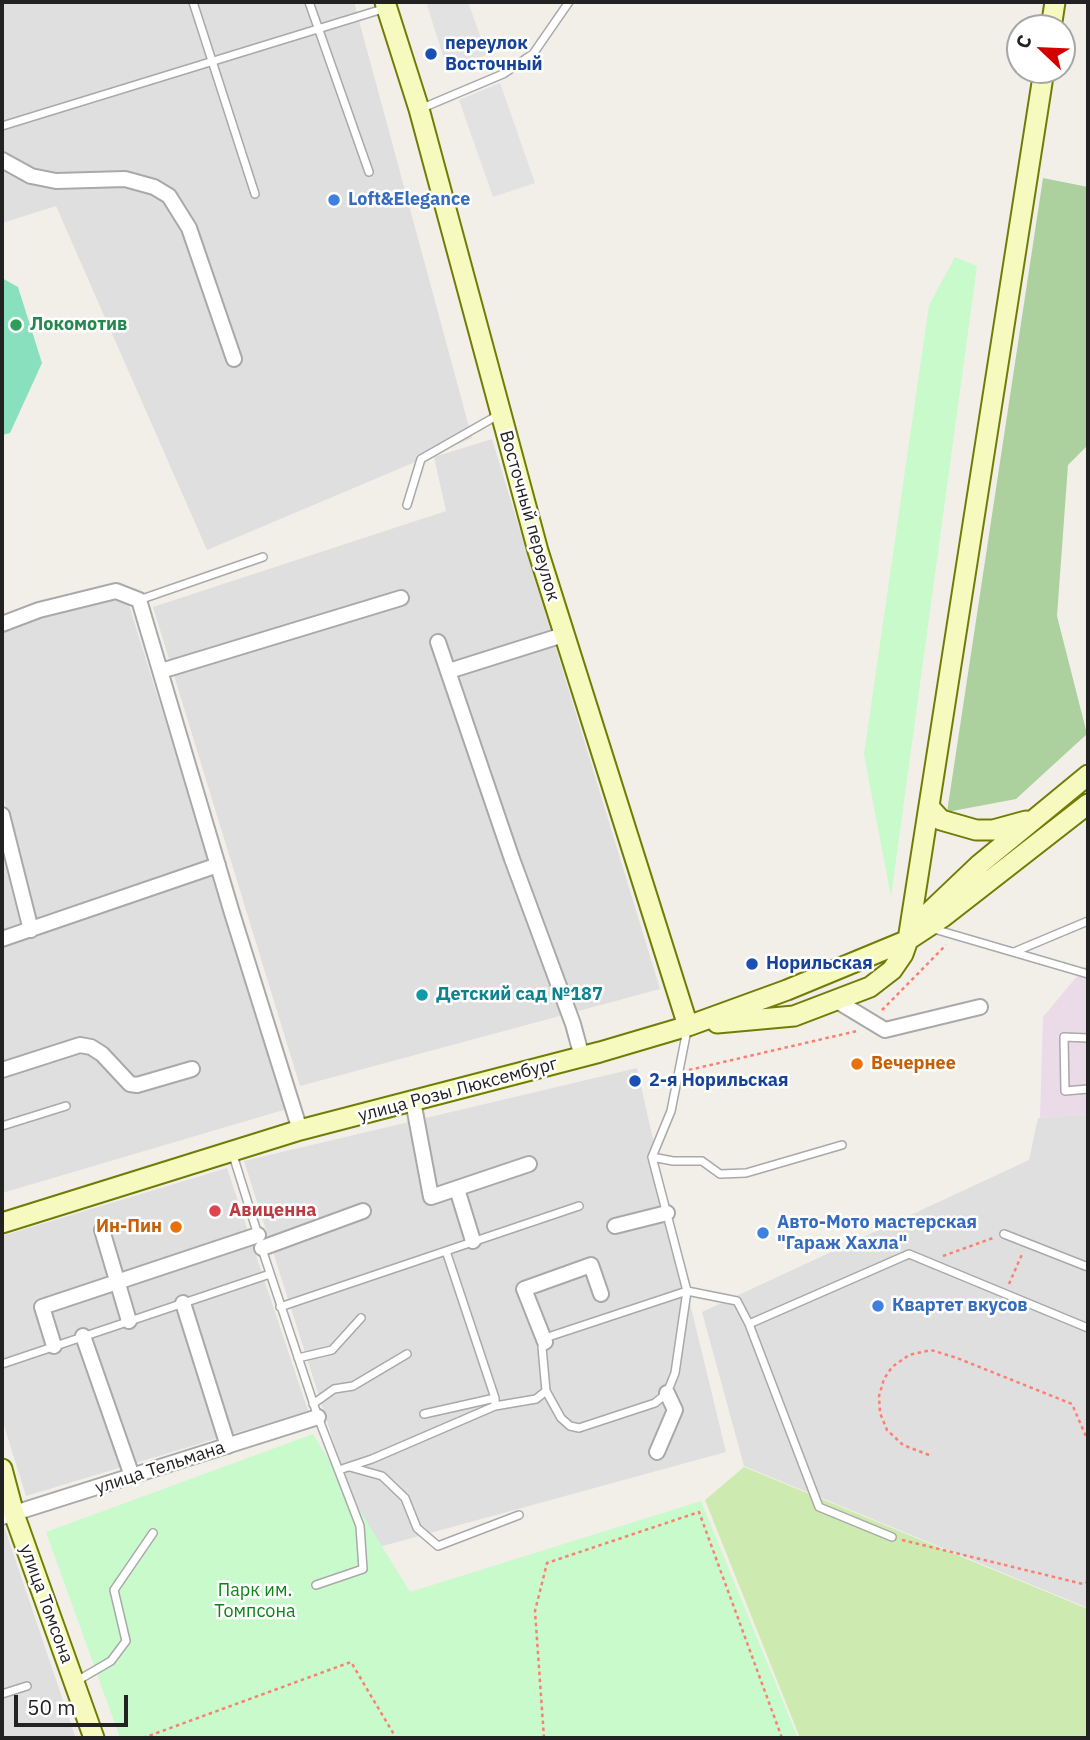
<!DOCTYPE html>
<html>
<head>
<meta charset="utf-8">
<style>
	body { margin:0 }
	#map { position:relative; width:1090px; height:1740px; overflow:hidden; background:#f2efe9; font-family:"IBM Plex Sans",sans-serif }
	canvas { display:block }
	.frame { position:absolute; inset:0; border:4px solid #222; pointer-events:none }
	.north { position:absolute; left:1006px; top:14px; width:70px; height:70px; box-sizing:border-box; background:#fff; border:2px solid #a7a7a7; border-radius:50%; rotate:293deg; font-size:19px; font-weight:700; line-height:28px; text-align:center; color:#222 }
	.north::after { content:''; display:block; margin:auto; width:24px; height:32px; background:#d40000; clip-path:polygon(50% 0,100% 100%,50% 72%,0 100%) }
	.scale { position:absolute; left:14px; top:1695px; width:114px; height:32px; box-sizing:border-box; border:4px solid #222; border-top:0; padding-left:9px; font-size:21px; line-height:24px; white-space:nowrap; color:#222; -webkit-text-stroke:5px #fff; paint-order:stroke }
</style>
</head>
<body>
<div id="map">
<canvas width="1090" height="1740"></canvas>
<div class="frame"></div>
<div class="north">С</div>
<div class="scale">50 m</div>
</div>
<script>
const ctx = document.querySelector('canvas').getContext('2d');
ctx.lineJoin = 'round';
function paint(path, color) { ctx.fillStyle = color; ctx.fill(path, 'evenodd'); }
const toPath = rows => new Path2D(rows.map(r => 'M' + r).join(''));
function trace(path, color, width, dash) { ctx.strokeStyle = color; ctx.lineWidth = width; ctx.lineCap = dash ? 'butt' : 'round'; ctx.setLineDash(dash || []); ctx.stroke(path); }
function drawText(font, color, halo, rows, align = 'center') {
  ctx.font = font + ' "IBM Plex Sans",sans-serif'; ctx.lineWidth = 5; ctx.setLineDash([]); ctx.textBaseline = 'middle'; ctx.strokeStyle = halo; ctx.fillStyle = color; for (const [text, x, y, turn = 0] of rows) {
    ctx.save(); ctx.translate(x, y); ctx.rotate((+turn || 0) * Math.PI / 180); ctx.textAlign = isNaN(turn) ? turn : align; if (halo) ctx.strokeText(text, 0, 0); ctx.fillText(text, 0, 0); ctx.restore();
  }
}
const residential = toPath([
	[2,2,354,2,472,438,207,550,56,206,2,223],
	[492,439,660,989,300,1086,153,607,446,511,434,457],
	[111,599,129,605,209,861,36,919,2,791,2,629,42,613],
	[2,853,21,928,2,934],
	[216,871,287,1109,2,1193,2,942],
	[637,1068,687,1291,726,1452,368,1550,244,1161],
	[1088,1114,1088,1608,744,1466,702,1312,1029,1160,1038,1118],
	[227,1168,308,1411,26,1496,2,1419,2,1236],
	[2,1523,3,1523,75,1736,2,1738]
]);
const industrial = toPath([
	[1088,963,1088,1114,1040,1118,1043,1017]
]);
const grass = toPath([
	[744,1467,1088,1609,1088,1738,800,1738,705,1500]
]);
const forest = toPath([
	[1043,178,1088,187,1088,445,1068,465,1057,616,1087,734,1016,799,947,812]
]);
const park = toPath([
	[955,257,977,266,891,897,864,754,929,305],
	[313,1434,410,1592,701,1501,798,1738,120,1738,46,1532]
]);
const pitch = toPath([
	[2,278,18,287,42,363,10,433,2,435]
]);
const parking = toPath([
	[426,2,468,2,487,55,447,68],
	[500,83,535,183,493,197,459,100]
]);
const path = toPath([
	[882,1010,946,945],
	[689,1070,857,1031],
	[943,1256,993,1238],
	[1009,1284,1023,1252],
	[929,1455,903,1445,887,1430,880,1413,879,1396,884,1379,892,1367,909,1355,931,1350,957,1358,1072,1404,1088,1441],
	[902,1540,1083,1584,1088,1582],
	[143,1738,351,1662,396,1738],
	[544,1738,535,1611,547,1563,699,1512,782,1738]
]);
const lane = toPath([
	[193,2,255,194],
	[309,2,369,172],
	[420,109,503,74,533,54,569,2],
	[2,126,386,8],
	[407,505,421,459,500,414],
	[139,600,263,557],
	[934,929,1088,974],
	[1014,952,1088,921],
	[1088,1038,1064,1037,1065,1091,1088,1089],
	[2,1126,66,1106],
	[232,1152,258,1235],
	[652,1157,673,1161,702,1161,720,1174,746,1173,842,1145],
	[1004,1234,1088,1267],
	[261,1246,318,1417,360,1526,363,1569,316,1585],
	[280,1307,579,1206],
	[749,1324,819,1507,892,1537],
	[298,1358,332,1350,361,1318],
	[2,1364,270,1274],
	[546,1391,561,1418,570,1426,579,1428,655,1403,667,1393,675,1373,687,1291,737,1301,749,1324,909,1254,1088,1328],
	[313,1404,334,1389,353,1386,407,1354],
	[495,1406,536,1399,546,1391,542,1347,548,1337,687,1291,652,1157,671,1111,687,1030],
	[424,1414,495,1398],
	[350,1467,382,1476,405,1498,417,1528,438,1546,519,1515],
	[339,1470,372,1459,495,1406,495,1398,446,1251],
	[75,1682,111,1661,126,1641,114,1590,153,1533],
	[2,1694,27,1686]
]);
const street = toPath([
	[2,160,31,176,56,181,125,179,154,187,169,196,189,228,234,359],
	[2,624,39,610,116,591,139,600,232,913,300,1130],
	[438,642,512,859,573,1024,582,1057],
	[161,671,401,598],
	[449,671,563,635],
	[2,815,31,930],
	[2,939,218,865],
	[837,1001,885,1030,980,1007],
	[2,1070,80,1045,91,1047,102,1054,130,1084,137,1085,192,1069],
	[413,1101,431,1197,529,1164],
	[457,1189,473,1241],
	[615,1226,667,1213],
	[102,1230,129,1321],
	[262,1248,363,1211],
	[183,1303,228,1446],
	[83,1336,132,1476],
	[545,1342,524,1289,591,1265,601,1294],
	[54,1346,42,1307,258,1235],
	[657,1452,675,1410,667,1393],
	[2,1517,318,1417]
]);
const secondary = toPath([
	[385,2,419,109,538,551,688,1026],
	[1051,28,1055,2],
	[930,808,941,820,976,830,993,830,1026,821],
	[917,924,980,864,1088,775],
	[717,1023,794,1016,870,987,892,970,903,954,908,940,1044,70],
	[2,1223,300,1130,600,1052,688,1026,787,990,908,940,943,917,1088,804],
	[2,1469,14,1514,94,1738]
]);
const markers = [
	[431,54,7,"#1a4fb4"],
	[334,200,7,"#3f7fe0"],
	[16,325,7,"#2e9e5b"],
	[752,964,7,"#1a4fb4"],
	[422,995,7,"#0f9aa8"],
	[857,1064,7,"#e8710a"],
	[635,1081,7,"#1a4fb4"],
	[215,1211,7,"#e0444e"],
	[176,1227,7,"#e8710a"],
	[763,1233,7,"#3f7fe0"],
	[878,1306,7,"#3f7fe0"]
];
const transitNames = [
	["переулок",445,44],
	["Восточный",445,65],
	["Норильская",766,964],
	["2-я Норильская",649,1081]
];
const shopNames = [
	["Loft&Elegance",348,200],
	["Авто-Мото мастерская",777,1223],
	["\"Гараж Хахла\"",777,1244],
	["Квартет вкусов",892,1306]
];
const leisureNames = [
	["Локомотив",30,325]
];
const streetNames = [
	["Восточный переулок",529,516,74],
	["улица Розы Люксембург",458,1090,-15],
	["улица Тельмана",160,1468,-18],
	["улица Томсона",46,1604,70]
];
const cultureNames = [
	["Детский сад №187",436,995]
];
const foodNames = [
	["Вечернее",871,1064],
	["Ин-Пин",162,1227,"right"]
];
const healthNames = [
	["Авиценна",229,1211]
];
const parkNames = [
	["Парк им.",255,1591],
	["Томпсона",255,1612]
];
paint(residential, '#e0dfdf');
paint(industrial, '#ebdbe8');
paint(grass, '#cdebb0');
paint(forest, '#add19e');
paint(park, '#c8facc');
paint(pitch, '#88e0be');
paint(parking, '#e2e2e2');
trace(lane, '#a9a9a9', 10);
trace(street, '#a9a9a9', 18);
trace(secondary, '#707d05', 23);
trace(path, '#fa8072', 2.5, [3.5, 3.5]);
trace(lane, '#fff', 7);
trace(street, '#fff', 14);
trace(secondary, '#f7fabf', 19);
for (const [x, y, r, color] of markers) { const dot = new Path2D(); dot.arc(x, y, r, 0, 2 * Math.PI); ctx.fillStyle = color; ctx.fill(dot); trace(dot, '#fff', 2.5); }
drawText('bold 18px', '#164399', '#fff', transitNames, 'left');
drawText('bold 18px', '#366cbe', '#fff', shopNames, 'left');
drawText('bold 18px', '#27864d', '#fff', leisureNames, 'left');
drawText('18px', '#222', '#fff', streetNames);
drawText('bold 18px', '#0d838f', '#fff', cultureNames, 'left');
drawText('bold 18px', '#c56008', '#fff', foodNames, 'left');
drawText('bold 18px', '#be3a42', '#fff', healthNames, 'left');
drawText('18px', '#0c8416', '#fff', parkNames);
</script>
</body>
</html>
